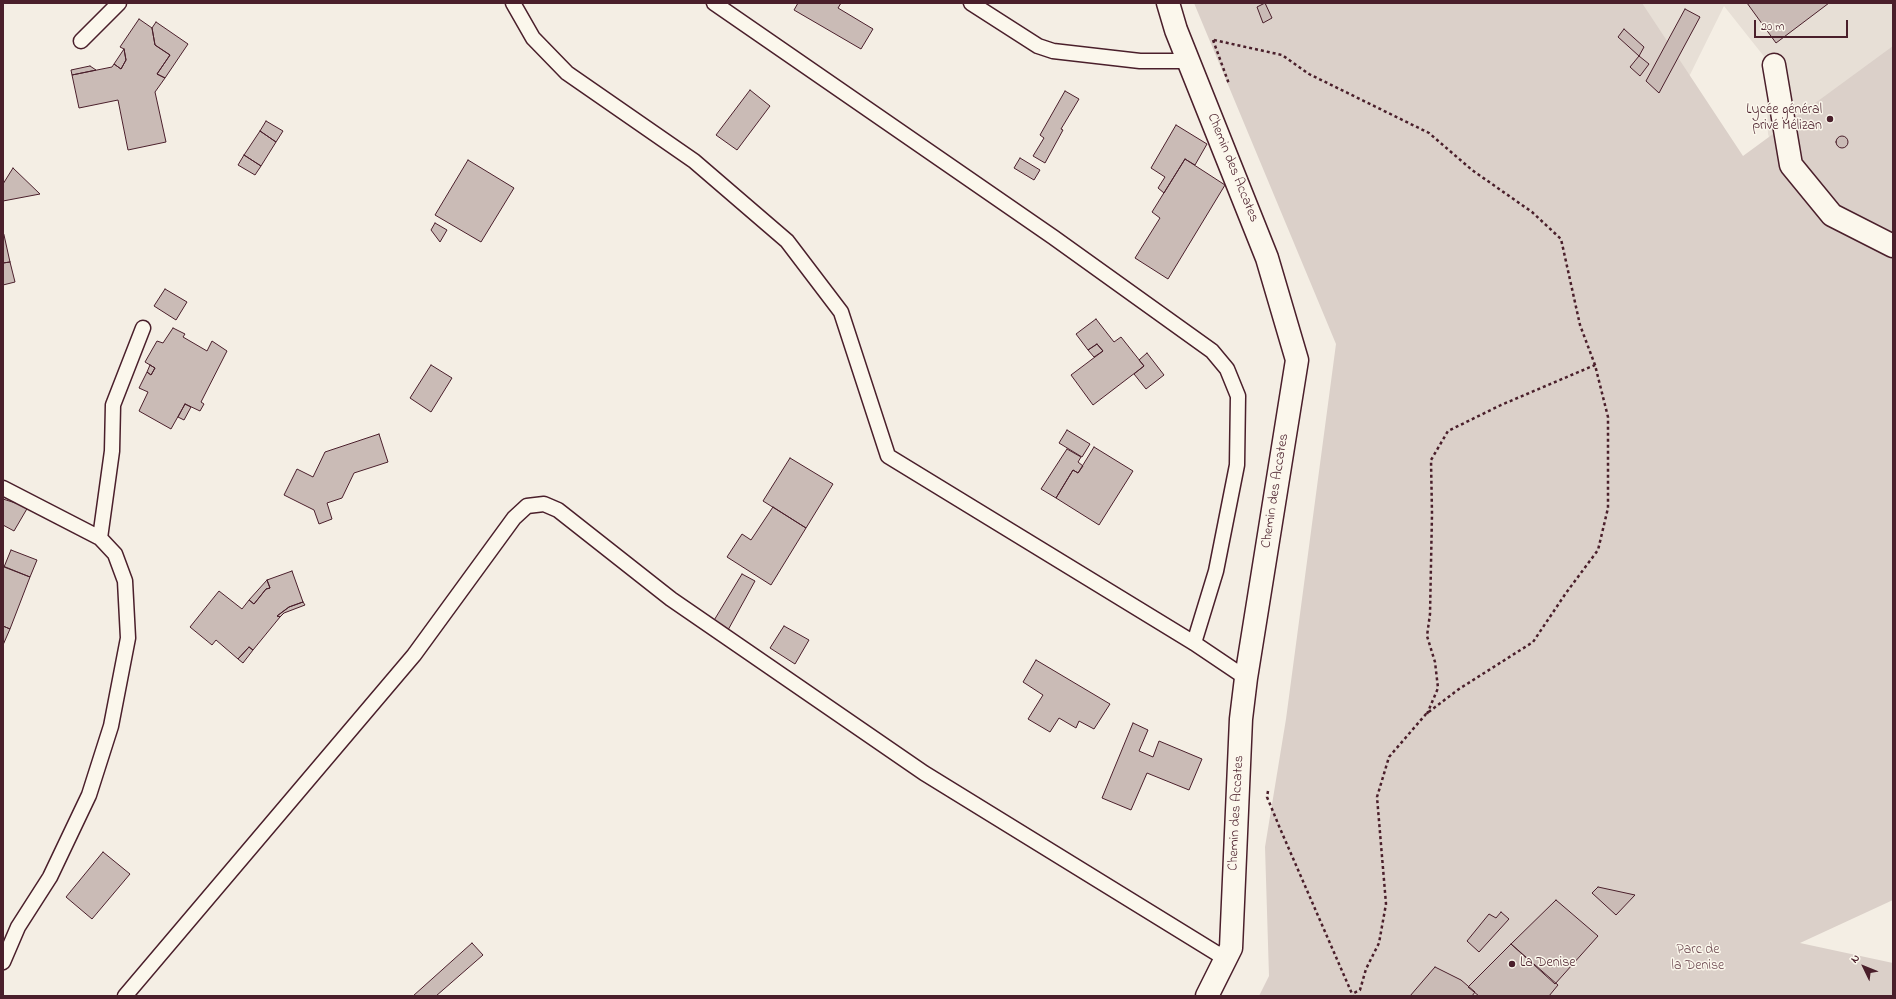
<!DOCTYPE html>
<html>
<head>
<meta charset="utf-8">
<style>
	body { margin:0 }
	#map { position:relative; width:1896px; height:999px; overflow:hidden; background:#f4eee4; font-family:"Indie Flower",sans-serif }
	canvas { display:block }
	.frame { position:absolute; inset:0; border:4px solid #4a1f2b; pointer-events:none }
	.north { position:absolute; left:1844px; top:947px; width:40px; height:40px; -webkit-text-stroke:3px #fbf7ec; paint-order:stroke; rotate:313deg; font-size:11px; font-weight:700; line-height:16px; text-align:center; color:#4a1f2b }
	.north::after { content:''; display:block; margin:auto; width:14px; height:18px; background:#4a1f2b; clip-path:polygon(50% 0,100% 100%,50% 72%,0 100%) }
	.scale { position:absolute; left:1754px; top:20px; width:94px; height:18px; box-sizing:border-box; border:2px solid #4a1f2b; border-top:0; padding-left:5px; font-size:12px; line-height:14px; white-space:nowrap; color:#4a1f2b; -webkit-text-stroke:3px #fbf7ec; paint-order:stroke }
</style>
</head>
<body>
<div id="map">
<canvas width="1896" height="999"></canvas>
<div class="frame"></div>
<div class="north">N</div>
<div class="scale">20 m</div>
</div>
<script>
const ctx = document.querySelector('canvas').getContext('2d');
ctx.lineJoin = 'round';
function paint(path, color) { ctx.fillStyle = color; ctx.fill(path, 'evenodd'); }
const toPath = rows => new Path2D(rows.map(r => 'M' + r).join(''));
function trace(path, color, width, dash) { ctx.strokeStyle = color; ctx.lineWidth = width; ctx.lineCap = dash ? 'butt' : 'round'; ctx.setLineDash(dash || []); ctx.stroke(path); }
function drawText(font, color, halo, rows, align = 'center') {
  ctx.font = font + ' "Indie Flower",sans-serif'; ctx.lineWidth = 3; ctx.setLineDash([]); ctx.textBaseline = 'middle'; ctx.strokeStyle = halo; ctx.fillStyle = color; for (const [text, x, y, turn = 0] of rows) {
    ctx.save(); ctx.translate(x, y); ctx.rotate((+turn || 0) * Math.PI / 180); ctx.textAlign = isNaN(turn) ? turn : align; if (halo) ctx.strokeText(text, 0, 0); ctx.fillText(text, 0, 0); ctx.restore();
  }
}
const built = toPath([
	[1554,3,1893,3,1893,265,1788,194,1768,134,1766,59,1724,6,1676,103]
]);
const green = toPath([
	[1194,3,1642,3,1743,156,1893,46,1893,900,1800,943,1893,963,1893,996,1259,996,1269,976,1265,847,1286,719,1336,344]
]);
const building = toPath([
	[798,3,841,3,838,8,873,29,861,49,794,10,798,3],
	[1265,3,1272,18,1263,23,1257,7,1265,3],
	[1747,3,1829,3,1776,43,1747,3],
	[1685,9,1700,17,1659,93,1646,81,1685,9],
	[139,19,152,28,155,45,170,55,157,74,165,78,155,92,166,142,128,150,118,100,79,108,72,75,112,67,114,64,121,69,126,60,124,49,120,47,139,19],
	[156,22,188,44,165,78,157,74,170,55,155,45,152,28,156,22],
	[1624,29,1644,47,1639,56,1618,37,1624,29],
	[124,49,126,60,121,69,114,64,124,49],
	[1639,56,1649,64,1640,76,1630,67,1639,56],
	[90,66,96,70,72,75,71,70,90,66],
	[750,90,770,106,737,150,716,135,750,90],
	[1065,91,1079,99,1061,129,1063,130,1045,163,1033,156,1044,138,1040,135,1065,91],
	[266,121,283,131,276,142,260,131,266,121],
	[1176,125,1207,144,1195,165,1185,159,1164,193,1158,188,1165,177,1151,168,1176,125],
	[260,131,276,142,261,166,244,155,260,131],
	'1836 142a6 6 0 1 1 12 0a6 6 0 1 1-12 0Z',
	[244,155,261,166,255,175,238,165,244,155],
	[1020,158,1040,170,1034,180,1014,168,1020,158],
	[1185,159,1225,185,1168,279,1135,258,1160,218,1152,212,1185,159],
	[468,160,514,188,481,242,435,215,468,160],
	[13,168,40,194,3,201,3,184,13,168],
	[435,223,447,230,440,242,431,230,435,223],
	[4,235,10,262,3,263,3,236,4,235],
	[10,262,15,282,3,285,3,263,10,262],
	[165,289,187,302,176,320,154,306,165,289],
	[1096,319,1114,342,1121,337,1144,366,1093,405,1071,375,1103,351,1097,344,1088,350,1076,334,1096,319],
	[173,328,185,334,183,337,207,351,212,341,227,351,201,402,204,404,200,411,185,404,171,429,139,411,148,392,139,388,147,372,151,375,155,368,145,362,157,341,163,343,173,328],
	[1097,344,1103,351,1094,357,1088,350,1097,344],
	[1147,353,1164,375,1146,389,1134,374,1144,366,1139,360,1147,353],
	[150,365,155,368,151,375,147,372,150,365],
	[431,365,452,378,431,412,410,398,431,365],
	[185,404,191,407,184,420,178,417,185,404],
	[1067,430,1090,444,1082,457,1059,443,1067,430],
	[379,434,388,462,354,473,342,498,327,503,332,519,319,524,314,510,284,495,297,469,313,477,325,452,379,434],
	[1094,447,1133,471,1099,525,1056,498,1073,470,1078,473,1094,447],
	[1067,449,1081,457,1078,462,1083,466,1078,473,1073,470,1056,498,1041,489,1067,449],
	[790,458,833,484,806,528,763,501,790,458],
	[3,499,28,507,14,531,3,525,3,499],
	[773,507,806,528,771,585,727,557,742,534,751,540,773,507],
	[11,550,37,560,30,577,4,567,11,550],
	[3,566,30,577,10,629,3,626,3,566],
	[292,571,303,602,289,607,277,616,280,617,253,650,249,647,238,659,216,640,212,645,190,627,219,591,242,609,249,600,254,604,266,589,270,588,267,580,292,571],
	[742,574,755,581,728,630,713,622,742,574],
	[267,580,270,588,266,589,254,604,249,600,267,580],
	[303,602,305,605,284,613,280,617,277,616,289,607,303,602],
	[3,626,10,629,3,645,3,626],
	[784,626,809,640,795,664,770,648,784,626],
	[249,647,253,650,243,663,238,659,249,647],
	[1036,660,1110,704,1094,729,1079,721,1076,728,1059,718,1050,732,1028,719,1043,695,1023,682,1036,660],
	[1133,723,1148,730,1139,751,1153,757,1159,741,1202,759,1189,790,1147,773,1131,810,1102,798,1133,723],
	[103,852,130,874,92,919,66,897,103,852],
	[1598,887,1635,895,1616,915,1592,893,1598,887],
	[1556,900,1598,936,1555,984,1511,944,1556,900],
	[1501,912,1509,919,1479,952,1467,941,1489,914,1496,918,1501,912],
	[472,943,483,955,436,996,413,996,472,943],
	[1511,944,1558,985,1549,996,1479,996,1468,987,1511,944],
	[1435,967,1461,980,1475,992,1472,996,1410,996,1435,967]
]);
const path = toPath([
	[1213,40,1229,84],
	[1214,40,1282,55,1309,74,1429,133,1472,170,1532,212,1561,239,1580,325,1595,365,1608,417,1608,508,1598,550,1566,593,1533,642,1459,689,1426,714,1389,757,1377,797,1386,904,1379,943,1366,969,1360,990,1352,994],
	[1427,714,1438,688,1435,662,1427,636,1430,614,1432,514,1431,460,1448,431,1501,405,1595,365],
	[1268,791,1267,797,1279,826,1353,996]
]);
const service = toPath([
	[513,3,533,38,567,73,694,161,787,241,841,312,888,456,1194,643,1246,678],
	[714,3,1053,237,1212,351,1227,369,1238,396,1237,465,1216,571,1194,643],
	[971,3,1038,46,1053,51,1140,61,1189,61],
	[81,41,119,3],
	[3,488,100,538,115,554,125,581,128,638,111,726,89,795,50,877,18,927,3,962],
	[100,538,112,451,113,405,143,328],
	[125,996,414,655,514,518,527,506,544,504,558,510,671,599,924,773,1226,959]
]);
const minor = toPath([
	[1168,3,1176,30,1267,258,1297,360,1246,678,1241,719,1231,948,1207,996],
	[1774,65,1791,165,1832,215,1893,246]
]);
const markers = [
	[1830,119,4,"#4a1f2b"],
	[1512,964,4,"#4a1f2b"]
];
const poiNames = [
	["Lycée général",1822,111],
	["privé Mélizan",1822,127],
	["La Denise",1520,964,"left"]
];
const streetNames = [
	["Chemin des Accates",1232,168,68],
	["Chemin des Accates",1276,491,-81],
	["Chemin des Accates",1237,813,-87]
];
const parkNames = [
	["Parc de",1698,951],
	["la Denise",1698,967]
];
paint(built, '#e7dfd6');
paint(green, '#dbd0c9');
paint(building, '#cabbb6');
trace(building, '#4a1f2b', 1);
trace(service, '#4a1f2b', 17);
trace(minor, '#4a1f2b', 25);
trace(path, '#4a1f2b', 2.5, [3, 3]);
trace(service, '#fbf7ec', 14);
trace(minor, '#fbf7ec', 22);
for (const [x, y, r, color] of markers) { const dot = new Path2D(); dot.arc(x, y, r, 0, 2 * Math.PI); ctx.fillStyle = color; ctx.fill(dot); trace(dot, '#fbf7ec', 1.5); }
drawText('14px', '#4a1f2b', '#fbf7ec', poiNames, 'right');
drawText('14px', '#4a1f2b', '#fbf7ec', streetNames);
drawText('14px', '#6e4b52', '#fbf7ec', parkNames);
</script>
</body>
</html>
